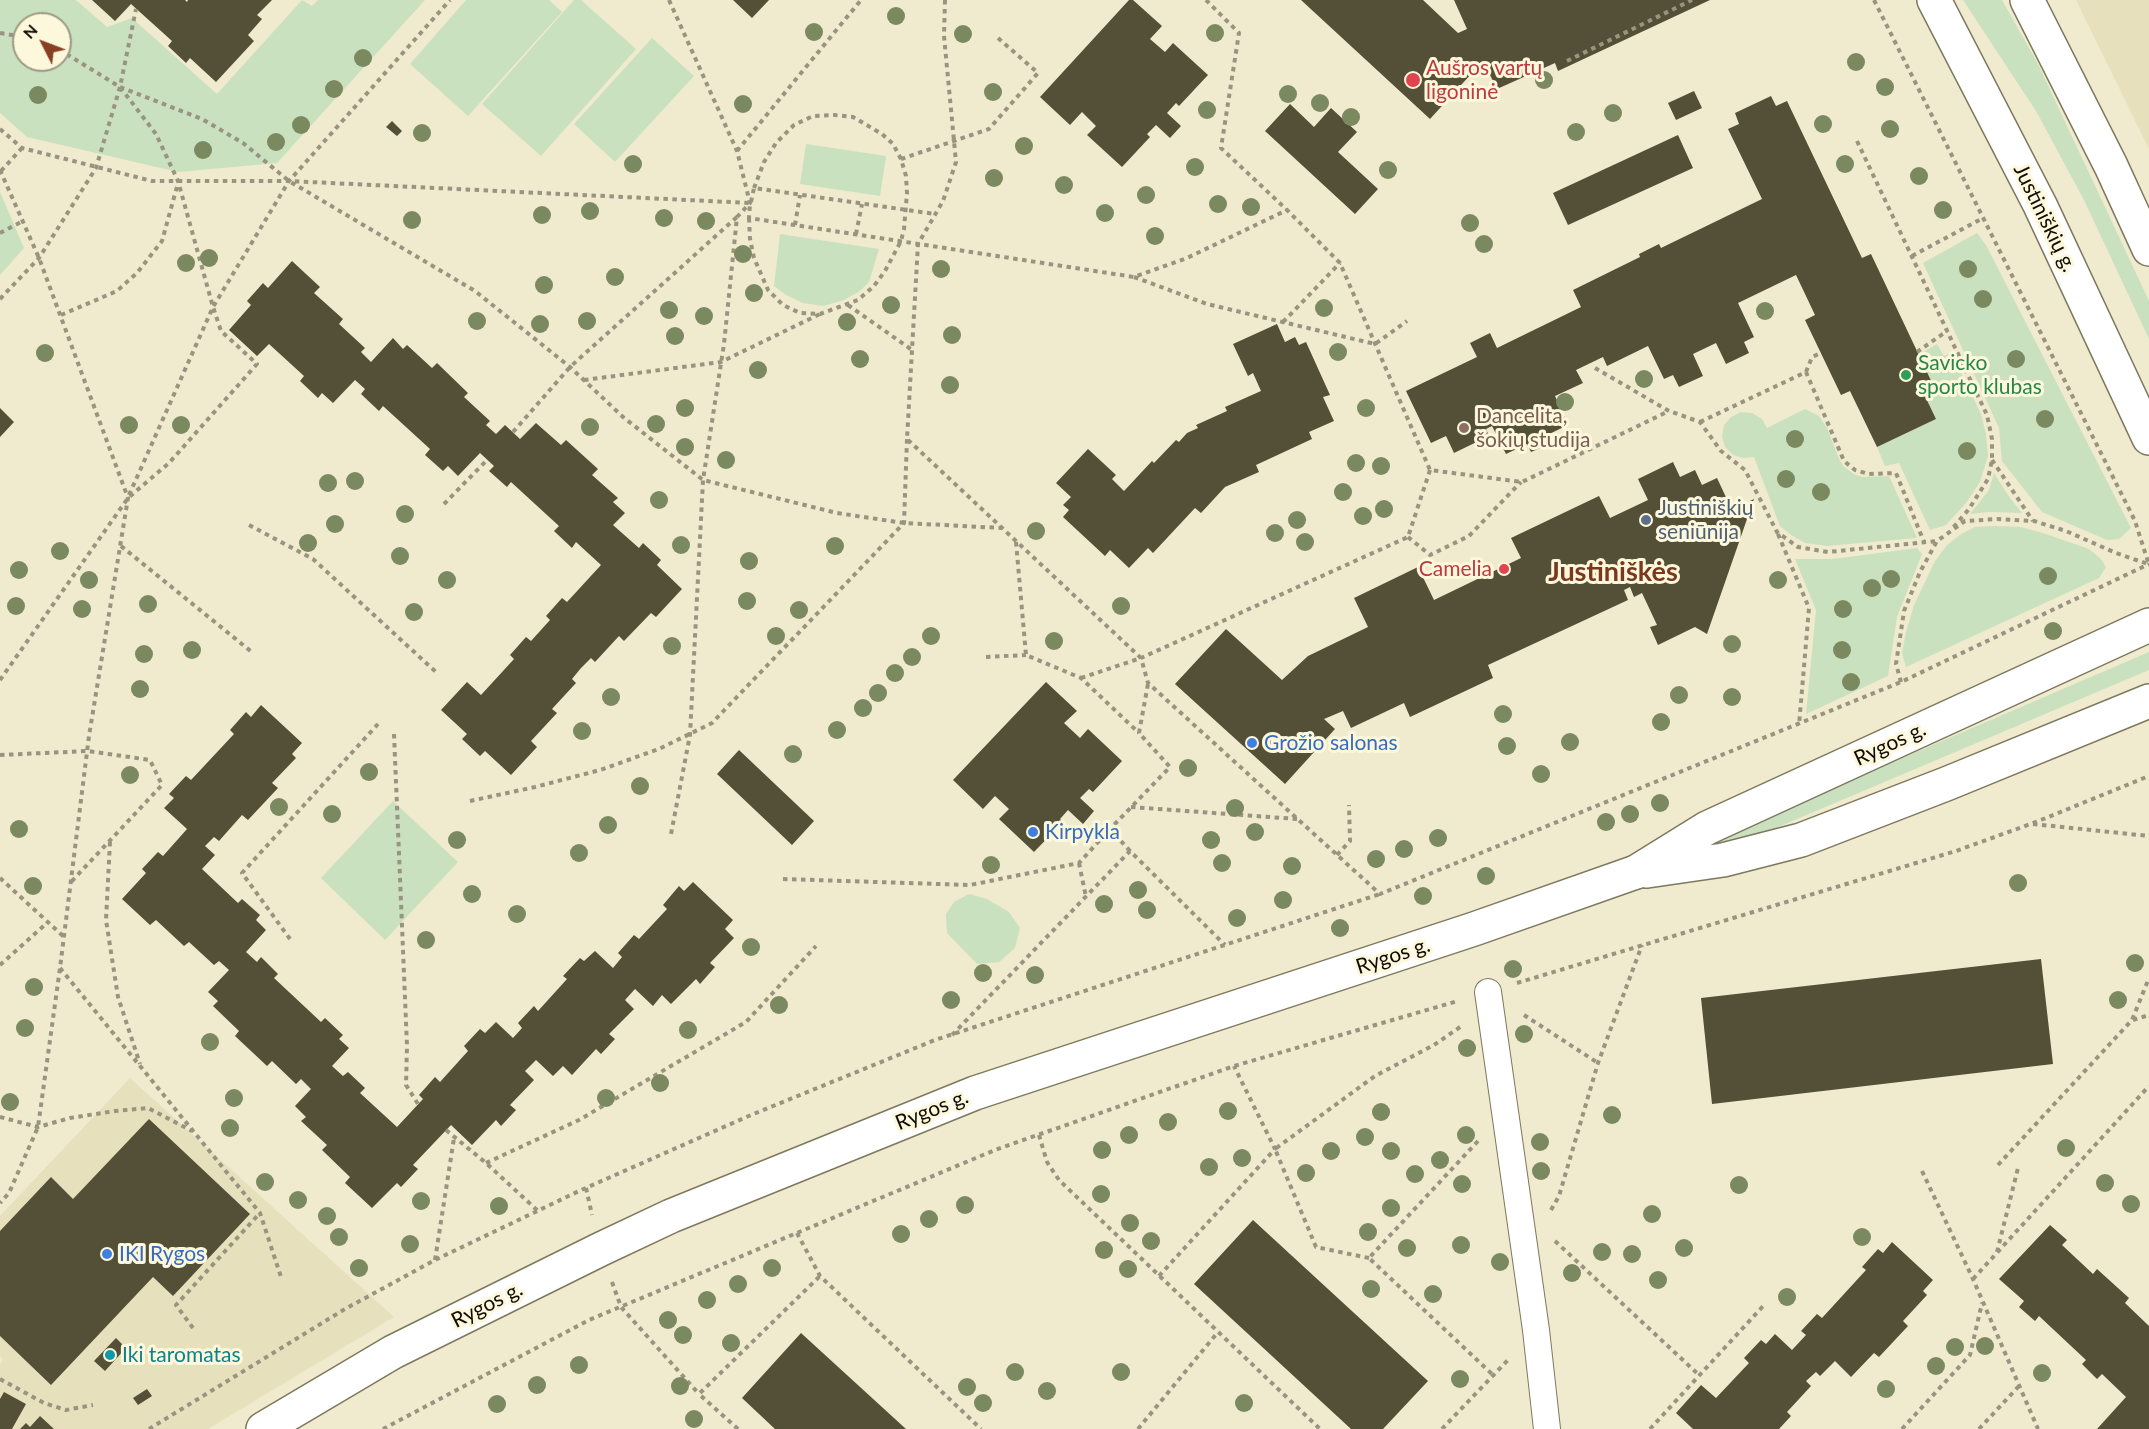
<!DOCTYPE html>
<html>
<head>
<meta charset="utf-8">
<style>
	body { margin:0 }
	#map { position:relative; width:2149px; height:1429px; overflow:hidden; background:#f0eace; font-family:Lato,sans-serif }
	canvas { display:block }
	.north { position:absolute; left:12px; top:12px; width:60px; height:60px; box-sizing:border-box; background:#fdf8db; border:2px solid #9d9a85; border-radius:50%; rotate:312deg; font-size:16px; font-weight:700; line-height:24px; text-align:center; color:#0e0c04 }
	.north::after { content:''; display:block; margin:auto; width:21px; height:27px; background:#884023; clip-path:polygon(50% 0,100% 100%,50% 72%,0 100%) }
</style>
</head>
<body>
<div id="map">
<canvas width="2149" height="1429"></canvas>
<div class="north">N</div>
</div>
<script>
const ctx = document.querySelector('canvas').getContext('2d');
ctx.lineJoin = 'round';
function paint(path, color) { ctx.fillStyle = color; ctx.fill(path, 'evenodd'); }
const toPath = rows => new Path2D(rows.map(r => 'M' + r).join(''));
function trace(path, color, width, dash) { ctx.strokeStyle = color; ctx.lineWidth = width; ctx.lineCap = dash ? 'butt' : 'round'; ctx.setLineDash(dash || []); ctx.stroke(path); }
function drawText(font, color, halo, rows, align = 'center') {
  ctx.font = font + ' Lato,sans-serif'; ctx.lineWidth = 6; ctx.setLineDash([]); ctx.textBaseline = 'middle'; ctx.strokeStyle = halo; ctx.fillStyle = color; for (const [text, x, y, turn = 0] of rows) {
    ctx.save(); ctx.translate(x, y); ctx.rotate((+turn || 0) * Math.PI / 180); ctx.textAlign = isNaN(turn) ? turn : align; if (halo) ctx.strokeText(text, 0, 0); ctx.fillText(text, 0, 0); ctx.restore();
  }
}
const built = toPath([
	[2076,0,2149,0,2149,149],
	[130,1078,394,1317,208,1429,0,1429,0,1365,3,1359,0,1356,0,1216]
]);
const green = toPath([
	[0,0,76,0,107,27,132,18,217,94,302,0,312,6,318,0,425,0,277,163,178,172,27,137,0,113],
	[24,24,60,24,60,60,24,60],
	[466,0,549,0,562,12,468,116,410,64],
	[574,0,581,0,636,49,541,156,482,104],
	[1963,0,2002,0,2038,64,2149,301,2149,339,2084,200,2036,111],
	[652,38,694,76,615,162,574,124],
	[806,144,886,156,880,196,800,184],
	[0,192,24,248,0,275],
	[1977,233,1986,245,2131,528,2119,539,2107,540,2042,512,2002,461,1999,428,1923,263],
	[780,234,879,249,869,282,860,291,844,300,823,306,803,303,786,295,774,286],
	[1937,344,1944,356,1950,353,1960,371,1981,414,1986,434,1988,456,1980,482,1966,503,1946,525,1930,530,1899,463,1885,466,1877,447,1936,419,1924,394,1935,389,1919,355],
	[1805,409,1819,416,1827,428,1839,459,1844,467,1854,474,1862,477,1889,476,1917,538,1827,546,1805,543,1791,535,1780,526,1754,457,1743,458,1733,455,1725,447,1722,437,1724,425,1731,417,1741,412,1752,413,1762,419,1767,428],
	[1994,473,2010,498,2022,513,1989,512,1970,514,1989,490],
	[1995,526,2021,527,2046,534,2089,549,2101,559,2106,567,2099,578,1906,667,1902,653,1906,632,1914,605,1935,561,1947,545,1961,534,1975,527],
	[1917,548,1922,554,1897,617,1888,676,1806,714,1816,610,1795,559,1833,559],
	[2149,652,2149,670,1712,855,1686,851],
	[393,801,458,862,385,940,321,878],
	[969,894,987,899,1009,912,1020,928,1015,948,999,962,977,964,947,933,946,914,954,902]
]);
const building = toPath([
	[92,0,185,0,187,2,188,0,272,0,257,15,262,19,248,35,254,41,216,82,190,58,186,63,168,46,172,41,131,4,115,21],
	[733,0,769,0,752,18],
	[1129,0,1133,0,1162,26,1150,39,1165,52,1173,43,1208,75,1179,106,1176,103,1167,113,1181,126,1170,138,1156,125,1147,134,1150,137,1122,167,1087,135,1096,126,1082,112,1070,125,1040,97],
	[1301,0,1423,0,1458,33,1467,29,1454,0,1710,0,1558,71,1555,63,1497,89,1483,61,1430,119],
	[1694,91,1702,108,1676,120,1668,103],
	[1771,96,1776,106,1787,101,1862,258,1871,254,1935,389,1924,394,1936,419,1877,447,1850,391,1841,395,1805,320,1815,315,1796,275,1738,303,1754,337,1744,342,1749,353,1726,364,1716,343,1693,354,1703,376,1679,387,1673,375,1664,379,1648,346,1607,366,1603,357,1576,370,1583,383,1555,396,1568,425,1545,436,1549,444,1531,452,1527,444,1506,454,1492,426,1486,429,1489,436,1454,453,1446,436,1431,443,1406,391,1477,357,1470,343,1490,333,1497,348,1581,307,1573,290,1640,257,1639,254,1659,244,1661,248,1762,199,1728,129,1739,124,1735,113],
	[1290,104,1314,127,1331,108,1357,132,1338,152,1378,189,1355,214,1265,131],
	[392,121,402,131,397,136,386,127],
	[1678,135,1693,168,1568,225,1553,193],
	[292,261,320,287,314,293,343,319,339,324,365,348,361,352,371,362,393,338,403,349,407,345,432,368,437,363,468,393,464,397,490,421,486,425,496,434,505,425,520,439,536,423,561,445,566,440,598,469,592,475,618,498,613,502,625,513,613,525,639,548,643,543,661,560,657,565,682,589,656,617,651,613,624,641,619,636,595,662,591,658,581,668,572,679,576,683,552,709,557,713,531,741,537,747,511,775,485,751,480,756,462,739,467,734,441,710,467,682,481,695,514,659,510,655,526,637,531,641,550,620,546,616,562,598,567,602,601,565,576,542,572,548,554,531,559,526,511,482,507,487,489,471,494,466,480,453,458,476,448,466,443,471,425,455,430,449,383,406,379,411,361,394,365,389,355,380,333,403,322,393,318,398,300,381,304,376,269,344,257,356,229,330,251,305,247,301,263,283,268,288],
	[1277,324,1285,342,1295,337,1299,345,1306,342,1330,395,1323,397,1334,421,1309,432,1312,439,1256,465,1259,472,1225,487,1201,513,1195,508,1153,553,1148,548,1129,568,1110,550,1105,556,1063,517,1069,510,1063,505,1071,497,1056,483,1088,449,1116,475,1112,479,1124,491,1152,461,1154,463,1176,440,1179,442,1187,433,1198,428,1196,425,1227,411,1225,407,1261,391,1253,373,1248,376,1233,344],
	[0,408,14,422,0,437],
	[1673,462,1680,477,1695,470,1702,485,1717,478,1732,510,1754,499,1707,634,1695,627,1658,645,1650,627,1657,625,1642,593,1634,597,1630,587,1624,590,1628,600,1488,665,1493,678,1410,717,1404,703,1351,728,1343,711,1324,719,1335,729,1285,784,1175,684,1226,629,1282,680,1308,656,1368,627,1354,598,1418,567,1434,600,1521,558,1511,538,1599,496,1610,518,1648,500,1638,479],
	[1046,682,1077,711,1064,723,1080,738,1088,729,1122,761,1093,792,1089,789,1080,798,1094,811,1083,824,1068,810,1060,819,1063,822,1034,852,999,819,1009,809,995,796,983,809,953,780],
	[261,705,302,743,292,754,296,758,272,783,278,788,248,820,242,815,219,841,214,837,205,846,215,855,202,869,238,903,242,899,260,915,256,920,266,930,246,952,257,962,261,957,278,974,274,978,321,1022,325,1018,343,1035,339,1039,349,1048,332,1066,343,1076,348,1072,365,1088,360,1093,397,1127,423,1099,419,1095,435,1077,440,1082,468,1051,464,1046,480,1029,485,1033,496,1022,513,1038,522,1028,518,1023,534,1006,538,1011,567,979,563,976,580,958,584,961,595,951,613,968,622,957,618,953,634,935,639,939,667,909,663,905,679,886,684,891,693,882,733,920,725,929,734,938,710,963,715,967,700,984,696,979,671,1004,662,995,653,1006,635,989,625,1000,634,1009,609,1034,615,1039,601,1054,596,1049,572,1075,563,1066,553,1076,536,1060,525,1071,534,1080,510,1105,516,1110,501,1126,496,1120,472,1145,451,1125,413,1165,418,1169,401,1187,397,1183,372,1208,345,1183,350,1177,322,1150,327,1145,301,1121,306,1117,295,1106,311,1089,301,1079,296,1084,272,1061,267,1066,235,1036,239,1031,213,1006,218,1001,208,992,229,970,219,961,214,965,189,942,184,946,156,920,150,925,122,899,146,873,142,869,158,852,163,856,187,829,164,808,174,798,169,794,186,776,191,780,234,734,230,730,246,712,251,717],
	[739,750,814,821,792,845,717,774],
	[2041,959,2053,1064,1712,1104,1701,998],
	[149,1119,250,1214,173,1296,153,1277,51,1385,0,1336,0,1231,51,1177,73,1199],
	[1253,1220,1428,1381,1383,1429,1351,1429,1194,1284],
	[2050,1225,2067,1240,2062,1245,2093,1274,2097,1269,2129,1298,2125,1303,2149,1326,2149,1429,2097,1429,2126,1397,2102,1374,2097,1379,2082,1364,2086,1360,2039,1316,2035,1321,2019,1307,2024,1301,1999,1279],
	[1892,1242,1933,1280,1923,1291,1927,1295,1903,1321,1908,1326,1879,1357,1874,1353,1851,1377,1835,1361,1820,1376,1816,1372,1806,1381,1811,1386,1787,1412,1791,1416,1779,1429,1693,1429,1676,1413,1701,1385,1716,1398,1749,1363,1744,1358,1761,1340,1766,1344,1775,1334,1792,1350,1806,1335,1801,1331,1817,1314,1822,1318,1866,1270,1862,1267,1878,1249,1883,1253],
	[801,1333,906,1429,775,1429,742,1398],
	[116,1338,126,1348,105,1371,94,1361],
	[147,1389,152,1396,138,1405,133,1398],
	[4,1392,26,1404,12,1429,0,1429,0,1399],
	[40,1416,54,1429,20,1429,26,1423,30,1427]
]);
const path = toPath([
	[669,0,737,151,750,203,737,217,724,344,703,480,690,735,671,834],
	[945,0,944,36,956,162,943,201,918,244,907,439,1141,658,1081,678],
	[1206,0,1239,33,1221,148,1287,210],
	[1874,0,2135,521,2149,565],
	[0,33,24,37],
	[1567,61,1692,0],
	[120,87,202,119,243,143,289,181,475,291,570,367,623,417,703,480,837,513,904,523,1002,528],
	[0,129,22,148,152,181,289,181,750,203,749,218,1134,277,1187,258,1287,210,1340,263,1430,470,1522,482,1669,411],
	[1857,141,1987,415,1992,439,1992,460,1988,479,1969,509,1952,529],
	[737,151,861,0],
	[901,159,989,129,1038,73,998,38],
	[0,170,39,258,128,498,89,736,60,968,38,1127,9,1193,0,1203],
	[1,171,22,148],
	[751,202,754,188,935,214],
	[749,218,750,239,754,258,768,290,783,305,800,313,820,314,858,300,874,286,885,271,901,241,904,229,907,193,906,176,901,159,893,144,882,134,853,117,834,115,813,116,794,125,776,143,764,162,754,188],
	[795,225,800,195],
	[0,233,23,221],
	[856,234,862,204],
	[1912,256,1983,218],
	[1134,277,1207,304,1375,344,1407,321],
	[0,299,39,258,96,168,120,87,136,9],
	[848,305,912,350],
	[61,315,117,291,137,273,162,241,178,183],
	[1283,322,1340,263],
	[1917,352,1947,331],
	[1595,368,1669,411,1700,422,1721,451,1745,470,1777,532,1798,547,1828,552,1937,541],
	[1806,372,1812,357,1821,353],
	[584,380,721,362,820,314],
	[1700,422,1806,372,1844,461,1855,470,1869,474,1896,473,1924,542],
	[513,432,570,367,737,217],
	[1992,460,2033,521],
	[1430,470,1408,537,1141,658,1148,683,1380,894,1901,682,2149,564],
	[129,495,213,307,289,181,450,0],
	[444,504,487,460],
	[249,525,313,559,437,673],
	[1778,534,1809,608,1799,725],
	[1408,537,1430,555,1469,536,1521,482],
	[1016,542,1026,655,1081,678,1139,733],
	[121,546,253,653],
	[986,657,1026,655],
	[0,680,128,498,169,463,257,364,221,331,213,307,178,181,156,134,120,87,60,50],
	[1901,682,1896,664,1904,611,1920,572,1937,541,1965,521,1998,519,2034,521,2066,531,2116,553,2148,564],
	[394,734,407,1046,406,1085,418,1104],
	[0,755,88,751,150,760,162,785,71,882],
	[470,801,535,787,600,770,659,749,712,723,904,523,907,439],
	[1131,807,1297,819],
	[2033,824,2149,836],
	[110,842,106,920,118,997,140,1064],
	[1130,851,1110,829,1170,767,1139,733,1148,684],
	[1337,855,1350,841,1349,805],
	[1079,863,1086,897],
	[0,878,63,936],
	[783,879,970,885,1079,863,1110,829],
	[290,939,242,873,378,724],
	[0,965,48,922],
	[60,968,260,1213,281,1277],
	[1517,983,1956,851,2036,822,2149,776],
	[1524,1015,1598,1063],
	[2133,1020,2149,1015],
	[952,1035,1130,851,1225,945],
	[0,1117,38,1127,70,1118,115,1111,148,1108,192,1131],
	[446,1130,486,1163,538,1211],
	[1039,1135,1047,1162,1059,1180,1320,1429],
	[1478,1141,1369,1258,1493,1375],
	[486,1163,579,1120,746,1022,816,946],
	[1998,1165,2132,1020,2149,978],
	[1922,1171,1973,1279,2038,1429],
	[586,1188,592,1215],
	[1551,1210,1559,1196,1598,1063,1642,945],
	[797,1233,820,1276,981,1429],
	[1555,1241,1699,1375],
	[1997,1252,2018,1168],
	[1369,1258,1316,1247,1275,1149,1375,1076,1434,1045,1463,1025],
	[435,1260,454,1138],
	[1159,1276,1275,1149,1234,1066],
	[1973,1279,2149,1086],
	[612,1282,621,1307,699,1394],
	[193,1328,176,1305,259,1214],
	[0,1379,44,1403,66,1410,93,1405],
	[149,1429,345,1309,435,1260,579,1191,751,1115,935,1040,1380,894],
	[383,1429,589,1320,995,1150,1234,1066,1458,1001],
	[738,1429,699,1394,820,1276],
	[1138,1429,1218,1332],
	[1442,1429,1508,1360],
	[1650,1429,1765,1304],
	[1902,1429,1970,1355,1982,1303],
	[1979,1429,2019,1386]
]);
const pedestrian = toPath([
	[1488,992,1536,1330,1547,1429]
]);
const tertiary = toPath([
	[263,1429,393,1352,601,1249,671,1216,975,1093,1474,929,1636,872]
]);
const secondary = toPath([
	[1934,0,2040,205,2149,438],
	[2027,0,2111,166,2149,249],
	[1647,871,1723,860,1801,840,1946,784,2149,701],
	[1636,872,1707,828,2149,625]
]);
const trees = [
	[896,16],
	[814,32],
	[1215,33],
	[963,34],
	[363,58],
	[1856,62],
	[1544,80],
	[1885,87],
	[334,89],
	[993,92],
	[1288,94],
	[38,95],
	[1320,103],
	[743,104],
	[1207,110],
	[1613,113],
	[1351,117],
	[1823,124],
	[301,125],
	[1890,129],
	[1576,132],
	[422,133],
	[276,142],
	[1024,146],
	[203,150],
	[633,164],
	[1845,164],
	[1195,167],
	[1388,170],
	[1919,176],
	[994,178],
	[1064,185],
	[1146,195],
	[1218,204],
	[1251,207],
	[1943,210],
	[590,211],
	[1105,213],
	[542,215],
	[664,218],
	[412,220],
	[706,221],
	[1470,223],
	[1155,236],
	[1484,244],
	[743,254],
	[209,258],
	[186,263],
	[941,269],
	[1968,269],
	[615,277],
	[544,285],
	[754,293],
	[1983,299],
	[891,305],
	[1324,308],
	[669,310],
	[1765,311],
	[704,316],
	[477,321],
	[587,321],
	[847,322],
	[540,324],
	[952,335],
	[675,336],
	[1338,352],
	[45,353],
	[860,359],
	[2016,359],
	[758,370],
	[1644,379],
	[950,385],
	[1565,402],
	[685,408],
	[1366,408],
	[2045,419],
	[656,424],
	[129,425],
	[181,425],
	[590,427],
	[1795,439],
	[685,447],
	[1967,451],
	[726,460],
	[1356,463],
	[1381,466],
	[1786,479],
	[355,481],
	[328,483],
	[1343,492],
	[1821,492],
	[659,500],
	[1384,509],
	[405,514],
	[1363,516],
	[1297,520],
	[335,524],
	[1036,531],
	[1275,533],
	[1305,542],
	[308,543],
	[681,545],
	[835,546],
	[60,551],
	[400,556],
	[749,561],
	[19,570],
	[2048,576],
	[1891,579],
	[89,580],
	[447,580],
	[1778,580],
	[1872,588],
	[747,601],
	[148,604],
	[16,606],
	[1121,606],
	[82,609],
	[1843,609],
	[799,610],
	[414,612],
	[2053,631],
	[776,636],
	[931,636],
	[1054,641],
	[1732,644],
	[672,646],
	[192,650],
	[1842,650],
	[144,654],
	[912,657],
	[895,673],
	[1851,682],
	[140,689],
	[878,693],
	[1679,695],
	[611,697],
	[1732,697],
	[863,708],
	[1503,714],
	[1661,722],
	[837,730],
	[582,731],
	[1570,742],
	[1507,746],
	[793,754],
	[1188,768],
	[369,772],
	[1541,774],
	[130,775],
	[640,786],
	[1660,803],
	[279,807],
	[1235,808],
	[332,814],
	[1630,814],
	[1606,822],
	[608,825],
	[19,829],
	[1255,832],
	[1438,838],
	[457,840],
	[1211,840],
	[1404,849],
	[579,853],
	[1376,859],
	[1222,863],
	[991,865],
	[1292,866],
	[1486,876],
	[2018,883],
	[33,886],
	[1138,890],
	[472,894],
	[1423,896],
	[1283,900],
	[1104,904],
	[1147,910],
	[517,914],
	[1237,918],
	[1340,928],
	[426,940],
	[751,947],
	[2135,963],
	[1513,969],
	[983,973],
	[1035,975],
	[34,987],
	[951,1000],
	[2118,1000],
	[779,1005],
	[25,1028],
	[688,1030],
	[1524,1034],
	[210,1042],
	[1467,1048],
	[660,1083],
	[234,1098],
	[606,1098],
	[10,1102],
	[1228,1111],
	[1381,1112],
	[1612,1115],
	[1168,1122],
	[230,1128],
	[1129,1135],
	[1466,1135],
	[1365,1137],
	[1540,1142],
	[2066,1148],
	[1102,1150],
	[1331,1151],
	[1391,1151],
	[1242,1158],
	[1440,1160],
	[1209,1167],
	[1541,1171],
	[1306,1173],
	[1415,1174],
	[265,1182],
	[2105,1183],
	[1462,1184],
	[1739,1185],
	[1101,1194],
	[298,1200],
	[421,1201],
	[2131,1204],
	[965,1205],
	[499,1206],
	[1391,1208],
	[1652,1214],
	[327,1216],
	[929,1219],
	[1130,1223],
	[1368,1232],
	[901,1234],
	[339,1237],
	[1862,1237],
	[1151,1241],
	[410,1244],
	[1461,1245],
	[1407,1248],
	[1684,1248],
	[1104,1250],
	[1602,1252],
	[1632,1254],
	[1500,1262],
	[359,1268],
	[772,1268],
	[1128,1269],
	[1572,1273],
	[1658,1280],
	[738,1284],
	[1371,1289],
	[1433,1294],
	[1787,1297],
	[707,1300],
	[668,1320],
	[683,1335],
	[731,1343],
	[1985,1346],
	[1955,1347],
	[579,1365],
	[1936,1366],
	[1015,1372],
	[1121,1372],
	[2042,1373],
	[1460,1379],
	[537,1385],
	[680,1386],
	[967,1387],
	[1886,1389],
	[1047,1391],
	[983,1403],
	[1244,1403],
	[497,1404],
	[694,1419]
];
const markers = [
	[1413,80,8,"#e0444e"],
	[1906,375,6,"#2e9e5b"],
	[1464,428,6,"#8d6e63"],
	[1646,520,6,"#5c6f8a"],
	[1504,569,6,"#e0444e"],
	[1252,743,6,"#3f7fe0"],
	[1033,832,6,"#3f7fe0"],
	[107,1254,6,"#3f7fe0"],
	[110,1355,6,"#0f9aa8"]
];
const healthNames = [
	["Aušros vartų",1426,68],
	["ligoninė",1426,92],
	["Camelia",1492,569,"right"]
];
const streetNames = [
	["Justiniškių g.",2045,218,64],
	["Rygos g.",1890,744,-25],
	["Rygos g.",1393,956,-18],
	["Rygos g.",932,1110,-22],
	["Rygos g.",487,1305,-27]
];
const leisureNames = [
	["Savicko",1918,363],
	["sporto klubas",1918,387]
];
const educationNames = [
	["Dancelita,",1476,416],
	["šokių studija",1476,440]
];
const serviceNames = [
	["Justiniškių",1658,508],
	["seniūnija",1658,532]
];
const shopNames = [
	["Grožio salonas",1264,743],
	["Kirpykla",1045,832],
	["IKI Rygos",119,1254]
];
const cultureNames = [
	["Iki taromatas",122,1355]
];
const districtNames = [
	["Justiniškės",1613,572]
];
paint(built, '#e7e0bc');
paint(green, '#cae1c0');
paint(building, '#544f37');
trace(pedestrian, '#7d785e', 28);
trace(tertiary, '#7d785e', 36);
trace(secondary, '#7d785e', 36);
trace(path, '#999480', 4, [4.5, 4.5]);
trace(pedestrian, '#fff', 26);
trace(tertiary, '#fff', 33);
trace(secondary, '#fff', 33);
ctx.fillStyle = '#7a895f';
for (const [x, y] of trees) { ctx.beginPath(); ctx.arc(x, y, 9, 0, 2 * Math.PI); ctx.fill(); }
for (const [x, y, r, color] of markers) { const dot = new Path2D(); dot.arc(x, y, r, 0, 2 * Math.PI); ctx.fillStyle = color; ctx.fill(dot); trace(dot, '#fdf8db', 2); }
drawText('21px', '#be3a42', '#fdf8db', healthNames, 'left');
drawText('21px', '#0e0c04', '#fdf8db', streetNames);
drawText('21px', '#27864d', '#fdf8db', leisureNames, 'left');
drawText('21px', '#785e54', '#fdf8db', educationNames, 'left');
drawText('21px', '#4e5e75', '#fdf8db', serviceNames, 'left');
drawText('21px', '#366cbe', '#fdf8db', shopNames, 'left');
drawText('21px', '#0d838f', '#fdf8db', cultureNames, 'left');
drawText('bold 27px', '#7a381e', '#fdf8db', districtNames);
</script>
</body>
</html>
